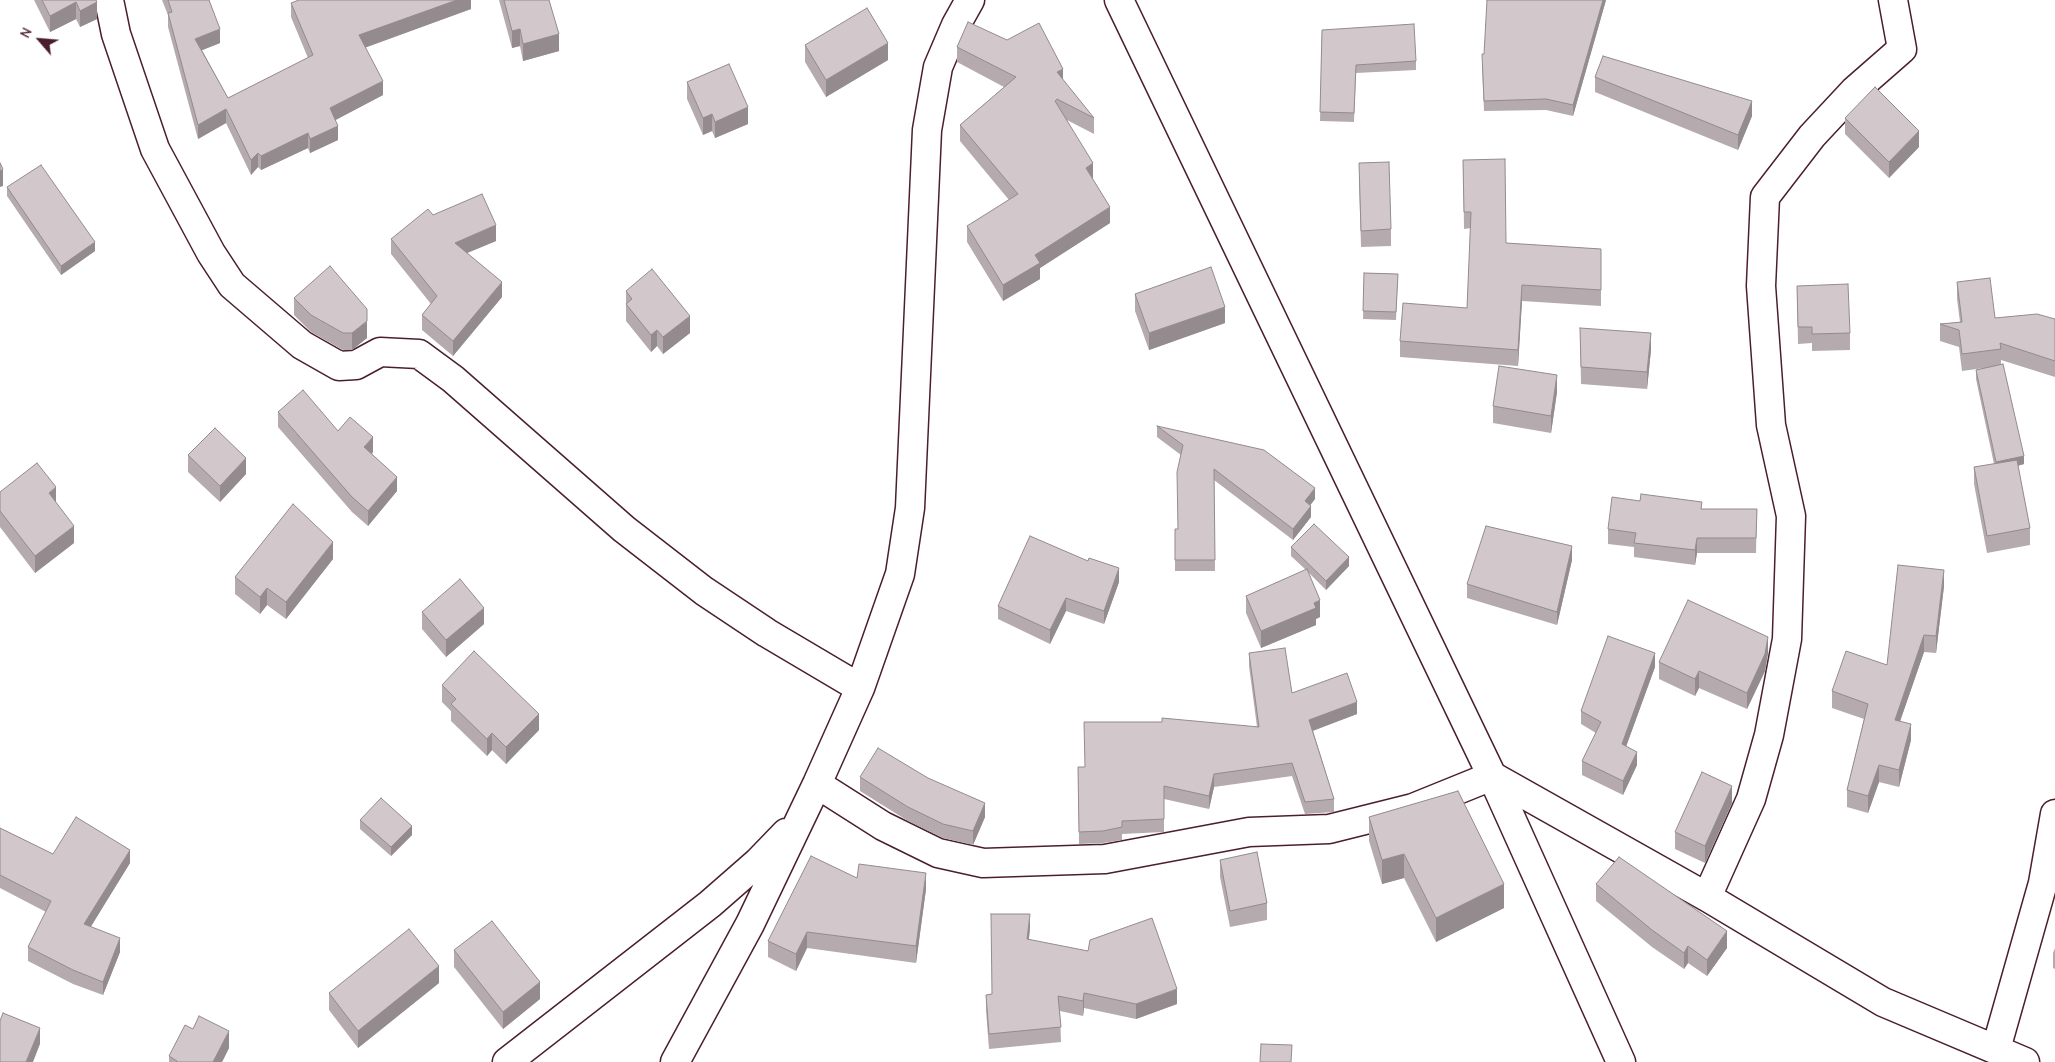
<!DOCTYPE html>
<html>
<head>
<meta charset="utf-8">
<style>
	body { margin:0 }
	#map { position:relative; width:2055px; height:1062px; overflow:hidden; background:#fff; font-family:"Comic Neue",sans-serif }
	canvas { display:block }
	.north { position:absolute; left:15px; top:15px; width:50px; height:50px; -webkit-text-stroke:4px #fff; paint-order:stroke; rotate:297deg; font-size:14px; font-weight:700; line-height:20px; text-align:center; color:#4a1f2b }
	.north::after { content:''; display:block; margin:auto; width:18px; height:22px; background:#4a1f2b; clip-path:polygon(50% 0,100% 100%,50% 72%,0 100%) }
</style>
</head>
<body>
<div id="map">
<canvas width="2055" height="1062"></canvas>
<div class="north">N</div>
</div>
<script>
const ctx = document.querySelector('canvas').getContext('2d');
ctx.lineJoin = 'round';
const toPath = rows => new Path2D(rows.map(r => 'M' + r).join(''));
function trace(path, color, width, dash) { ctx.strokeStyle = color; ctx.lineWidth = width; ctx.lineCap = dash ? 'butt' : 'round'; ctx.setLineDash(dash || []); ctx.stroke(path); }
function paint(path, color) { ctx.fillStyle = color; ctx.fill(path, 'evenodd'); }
const minor = toPath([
	[109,0,116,34,155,149,211,253,232,285,302,345,339,366,356,365,380,352,419,354,453,379,624,529,704,591,767,633,860,688],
	[1119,0,1492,776,1621,1062],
	[1492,776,1707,897,1883,1002,2025,1062],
	[817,784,883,826,938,853,983,863,1105,859,1249,832,1329,829,1413,808,1492,776],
	[1707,897,1751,799,1769,735,1787,639,1791,516,1771,425,1761,286,1765,197,1812,136,1854,91,1902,49,1893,0],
	[1996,1049,2043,883,2055,814],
	[507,1062,710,904,758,862,786,833],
	[675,1062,750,924,817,784,860,688,900,574,910,508,927,130,938,67,956,25,970,0]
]);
const wall = toPath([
	[34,0,96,0,97,19,80,27,76,19,50,32],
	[162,0,209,0,220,43,202,50,228,98,308,58,291,17,291,3,471,0,471,9,365,47,383,95,335,120,338,140,310,153,308,148,261,170,258,167,251,175,226,123,198,139,168,27,168,15],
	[499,0,549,0,559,51,523,61,520,46,512,48],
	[1606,0,1573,116,1546,110,1484,111,1482,65],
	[1322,30,1416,61,1416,70,1356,73,1354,122,1320,121],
	[805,45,888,60,826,97,805,62],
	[957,47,1063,80,1094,118,1094,134,1067,120,1093,178,1092,179,1110,223,1040,268,1040,279,1003,301,967,242,967,226,1009,200,960,141,960,125,1004,87,957,62],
	[1595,77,1752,116,1738,150,1595,92],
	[687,82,748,124,715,138,712,131,703,135,687,99],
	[1845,118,1919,147,1889,178,1845,134],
	[1463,160,1506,243,1601,249,1601,306,1522,301,1518,366,1400,357,1400,341,1467,308,1471,228,1464,229],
	[1359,179,1391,229,1391,246,1361,247],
	[7,187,95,251,61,275,7,196],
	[433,215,496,241,467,253,502,297,453,356,422,330,422,315,431,304,391,254,391,239],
	[1364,273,1398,274,1396,320,1363,319],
	[1957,282,1995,318,2055,319,2055,377,2001,360,2001,364,2024,464,2018,466,2030,528,2030,545,1987,553,1974,484,1974,467,1994,464,1976,379,1976,370,1984,368,1962,371,1959,347,1940,341,1940,324,1960,322,1957,299],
	[1797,286,1850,333,1850,350,1812,351,1812,343,1798,344],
	[626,291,690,333,663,354,657,346,651,352,626,321],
	[1135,294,1225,323,1149,350,1135,311],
	[294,298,367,338,352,350,343,350,311,332,294,315],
	[1580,328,1651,350,1647,389,1581,384],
	[1557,392,1551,433,1493,423,1493,406],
	[278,412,338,431,373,452,372,454,397,491,368,526,352,512,278,427],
	[1157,426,1315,499,1310,505,1311,517,1293,540,1214,480,1215,571,1175,571,1175,529,1178,529,1181,455,1157,437],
	[188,455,246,474,220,502,188,472],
	[0,492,74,543,35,573,0,527],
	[1702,509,1757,509,1756,553,1697,553,1695,565,1634,557,1634,547,1608,544,1608,529],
	[1291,547,1349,566,1326,590,1308,572,1320,617,1316,619,1316,625,1261,648,1246,613,1246,596,1306,570,1291,556],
	[333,559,286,619,267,605,260,614,235,594,235,577],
	[1572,560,1557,625,1467,598,1467,584],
	[1088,561,1119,582,1104,624,1066,611,1050,644,998,619,998,606],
	[1944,586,1936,653,1924,652,1900,721,1911,740,1899,787,1879,782,1868,813,1847,807,1847,790,1864,719,1832,708,1832,691,1887,665],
	[422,612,484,624,446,657,422,629],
	[1249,653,1292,693,1357,714,1313,731,1334,799,1334,812,1305,814,1292,776,1214,787,1209,809,1164,799,1164,832,1122,834,1122,840,1103,843,1079,844,1078,767,1085,767,1257,727,1249,666],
	[1768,653,1765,671,1747,709,1699,688,1695,696,1659,679,1659,662],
	[1655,667,1626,746,1637,765,1623,795,1582,775,1582,761,1596,733,1581,724,1581,711],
	[442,685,539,730,506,764,492,750,487,756,451,721,451,711,442,702],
	[860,777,985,817,973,845,943,838,908,821,860,791],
	[1732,803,1705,863,1675,849,1675,832],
	[1369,817,1504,908,1436,942,1404,878,1382,884,1369,841],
	[360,820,412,835,391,856,360,829],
	[0,828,53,854,130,863,90,927,120,952,103,995,73,984,28,961,28,947,46,912,0,888],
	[1220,860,1267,903,1267,920,1230,927,1220,877],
	[857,878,926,889,916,963,807,948,796,971,768,957,768,941],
	[1596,884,1727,948,1707,976,1688,963,1684,969,1652,947,1596,901],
	[1030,928,1029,939,1177,1004,1136,1019,1084,1008,1083,1016,1060,1011,1061,1042,989,1049,986,1010,986,995,992,994],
	[2055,948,2055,969,2053,968,2053,953],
	[454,950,540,999,503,1029,454,967],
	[439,983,358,1048,329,1010,329,993],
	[229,1048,222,1062,169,1062,169,1056]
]);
const shadedWall = toPath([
	[457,0,471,0,471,9,359,50,359,35],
	[1603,0,1606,0,1573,116,1573,105],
	[76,2,76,19,50,32,50,16],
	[97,2,97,19,80,27,80,11],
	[220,29,220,43,195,53,195,39],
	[520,29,520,46,512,48,512,31],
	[559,34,559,51,523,61,523,44],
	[888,43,888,60,826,97,826,80],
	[1063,69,1063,85,1057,72],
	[383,81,383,95,330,123,330,108],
	[1752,101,1752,116,1738,150,1738,135],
	[748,107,748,124,715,138,715,122],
	[226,109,226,123,198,139,198,125],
	[712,114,712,131,703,135,703,118],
	[338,126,338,140,310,153,310,139],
	[1919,131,1919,147,1889,178,1889,162],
	[308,133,308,148,261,170,261,156],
	[258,153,258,167,251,175,251,160],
	[1093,163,1093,178,1086,184,1086,168],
	[3,169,3,186,0,187,0,171],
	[1110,207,1110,223,1040,268,1040,279,1003,301,1003,285,1035,255],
	[496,225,496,241,455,258,455,243],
	[95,242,95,251,61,275,61,266],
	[502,282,502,297,453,356,453,341],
	[1522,285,1522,301,1518,366,1518,350],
	[1225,307,1225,323,1149,350,1149,333],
	[690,316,690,333,663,354,663,337],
	[367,321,367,338,352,350,352,333],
	[657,330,657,346,651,352,651,335],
	[1651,333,1651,350,1647,389,1647,372],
	[1557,375,1557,392,1551,433,1551,416],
	[373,437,373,452,364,462,364,447],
	[2024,456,2024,464,1996,471,1996,462],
	[246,458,246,474,220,502,220,486],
	[397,477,397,491,368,526,368,511],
	[56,487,56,504,49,493],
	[1315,488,1315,499,1305,512,1305,501],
	[1311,506,1311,517,1293,540,1293,529],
	[74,526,74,543,35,573,35,556],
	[1697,538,1697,553,1695,565,1695,550],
	[333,542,333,559,286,619,286,602],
	[1572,546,1572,560,1557,625,1557,612],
	[1349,557,1349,566,1326,590,1326,581],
	[1119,568,1119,582,1104,624,1104,611],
	[1944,570,1944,586,1936,653,1936,636],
	[267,588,267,605,260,614,260,597],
	[1066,598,1066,611,1050,644,1050,630],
	[1320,600,1320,617,1316,619,1316,625,1261,648,1261,631,1314,603],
	[484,608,484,624,446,657,446,640],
	[1924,635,1924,652,1895,736,1895,720],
	[1768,637,1768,653,1765,671,1747,709,1747,693],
	[1655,653,1655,667,1622,758,1622,744],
	[1699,671,1699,688,1695,696,1695,679],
	[1357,702,1357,714,1309,732,1309,720],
	[539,714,539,730,506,764,506,747],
	[1911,724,1911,740,1899,787,1899,770],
	[492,733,492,750,487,756,487,739],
	[1637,752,1637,765,1623,795,1623,781],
	[1879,765,1879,782,1868,813,1868,796],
	[1214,774,1214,787,1209,809,1209,796],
	[1732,786,1732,803,1705,863,1705,846],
	[985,803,985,817,973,845,973,831],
	[412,826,412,835,391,856,391,847],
	[130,850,130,863,84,938,84,924],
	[1404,854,1404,878,1382,884,1382,860],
	[926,873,926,889,916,963,916,946],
	[1504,884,1504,908,1436,942,1436,918],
	[1030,914,1030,928,1027,954,1027,939],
	[1727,931,1727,948,1707,976,1707,960],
	[807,932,807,948,796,971,796,954],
	[120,938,120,952,103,995,103,982],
	[1688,946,1688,963,1684,969,1684,953],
	[439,966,439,983,358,1048,358,1031],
	[540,982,540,999,503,1029,503,1012],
	[1177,989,1177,1004,1136,1019,1136,1004],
	[1084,993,1084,1008,1083,1016,1083,1001],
	[40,1028,40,1044,33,1062,26,1062],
	[229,1031,229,1048,222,1062,213,1062]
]);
const building = toPath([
	[42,0,96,0,97,2,80,11,76,2,50,16,42,0],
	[168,0,209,0,220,29,195,39,228,98,313,55,291,3,299,0,457,0,359,35,383,81,330,108,338,126,310,139,308,133,261,156,258,153,251,160,226,109,198,125,168,13,172,12,168,0],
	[504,0,549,0,559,34,523,44,520,29,512,31,504,0],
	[1487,0,1603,0,1573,105,1546,99,1484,101,1482,54,1484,54,1487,0],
	[867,8,888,43,826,80,805,45,867,8],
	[968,22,1007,40,1039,23,1063,69,1057,72,1094,118,1057,99,1055,101,1093,163,1086,168,1110,207,1035,255,1040,263,1003,285,967,226,1018,194,960,125,1016,77,957,47,968,22],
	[1414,24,1416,61,1356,65,1354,113,1320,112,1322,30,1414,24],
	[1603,56,1752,101,1738,135,1595,77,1603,56],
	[729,64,748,107,715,122,712,114,703,118,687,82,729,64],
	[1875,87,1919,131,1889,162,1845,118,1875,87],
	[1505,159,1506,243,1601,249,1601,290,1522,285,1518,350,1400,341,1403,303,1467,308,1471,212,1464,212,1463,160,1505,159],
	[1389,162,1391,229,1361,231,1359,163,1389,162],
	[0,163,3,169,0,171,0,163],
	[41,165,95,242,61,266,7,187,41,165],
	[482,194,496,225,455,243,502,282,453,341,422,315,437,296,391,239,428,209,433,215,482,194],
	[330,266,367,309,367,321,352,333,343,333,311,315,294,298,330,266],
	[1211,267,1225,307,1149,333,1135,294,1211,267],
	[652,269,690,316,663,337,657,330,651,335,626,304,632,299,626,291,652,269],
	[1364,273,1398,274,1396,312,1363,311,1364,273],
	[1990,278,1995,318,2037,314,2055,319,2055,361,2000,343,2001,349,1962,354,1959,330,1940,324,1962,322,1957,282,1990,278],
	[1848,284,1850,333,1812,334,1812,327,1798,327,1797,286,1848,284],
	[1580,328,1651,333,1647,372,1581,367,1580,328],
	[2003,364,2024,456,1996,462,1976,370,2003,364],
	[1499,366,1557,375,1551,416,1493,406,1499,366],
	[303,390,338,431,350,417,373,437,364,447,397,477,368,511,352,497,278,412,303,390],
	[1157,426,1264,450,1315,488,1305,501,1311,506,1293,529,1214,469,1215,560,1175,560,1175,529,1178,529,1177,472,1183,445,1157,426],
	[215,428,246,458,220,486,188,455,215,428],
	[2017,460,2030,528,1987,536,1974,467,2017,460],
	[37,463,56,487,49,493,74,526,35,556,0,511,0,492,37,463],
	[1641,494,1702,502,1701,509,1757,509,1756,538,1697,538,1695,550,1634,543,1636,533,1608,529,1612,497,1640,501,1641,494],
	[293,504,333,542,286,602,267,588,260,597,235,577,293,504],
	[1314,524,1349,557,1326,581,1291,547,1314,524],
	[1486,526,1572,546,1557,612,1467,584,1486,526],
	[1030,536,1088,561,1089,558,1119,568,1104,611,1066,598,1050,630,998,606,1030,536],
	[1898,565,1944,570,1936,636,1924,635,1895,720,1911,724,1899,770,1879,765,1868,796,1847,790,1868,704,1832,691,1846,651,1887,665,1898,565],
	[1307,569,1320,600,1314,603,1316,608,1261,631,1246,596,1307,569],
	[460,579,484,608,446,640,422,612,460,579],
	[1688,600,1768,637,1765,654,1747,693,1699,671,1695,679,1659,662,1688,600],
	[1608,636,1655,653,1622,744,1637,752,1623,781,1582,761,1601,722,1581,711,1608,636],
	[1285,648,1292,693,1347,673,1357,702,1309,720,1334,799,1305,802,1292,763,1214,774,1209,796,1164,786,1164,819,1122,821,1122,827,1103,831,1079,832,1078,767,1085,767,1084,722,1162,722,1162,718,1259,727,1249,653,1285,648],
	[474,651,539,714,506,747,492,733,487,739,451,704,456,699,442,685,474,651],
	[878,748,928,778,985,803,973,831,943,824,908,807,860,777,878,748],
	[1702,772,1732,786,1705,846,1675,832,1702,772],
	[1458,791,1504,884,1436,918,1404,854,1382,860,1369,817,1458,791],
	[381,798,412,826,391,847,360,820,381,798],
	[76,817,130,850,84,924,120,938,103,982,73,970,28,947,51,901,0,875,0,828,53,854,76,817],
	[1257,852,1267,903,1230,911,1220,860,1257,852],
	[811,856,857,878,859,864,926,873,916,946,807,932,796,954,768,941,811,856],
	[1619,857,1727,931,1707,960,1688,946,1684,953,1652,930,1596,884,1619,857],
	[991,914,1030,914,1027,939,1088,951,1090,940,1152,918,1177,989,1136,1004,1084,993,1083,1001,1058,996,1061,1027,989,1034,986,995,992,994,991,914],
	[492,921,540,982,503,1012,454,950,492,921],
	[409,929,439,966,358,1031,329,993,409,929],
	[3,1013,40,1028,26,1062,0,1062,0,1021,3,1013],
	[199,1016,229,1031,213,1062,177,1062,177,1061,169,1056,185,1025,193,1029,199,1016],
	[1261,1044,1292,1045,1291,1062,1260,1062,1261,1044]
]);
trace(minor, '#4a1f2b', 31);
trace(minor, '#fff', 28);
paint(wall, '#b5abaf');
paint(shadedWall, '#938b8e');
paint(building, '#d2c7cb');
trace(building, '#938b8e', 1);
</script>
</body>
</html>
